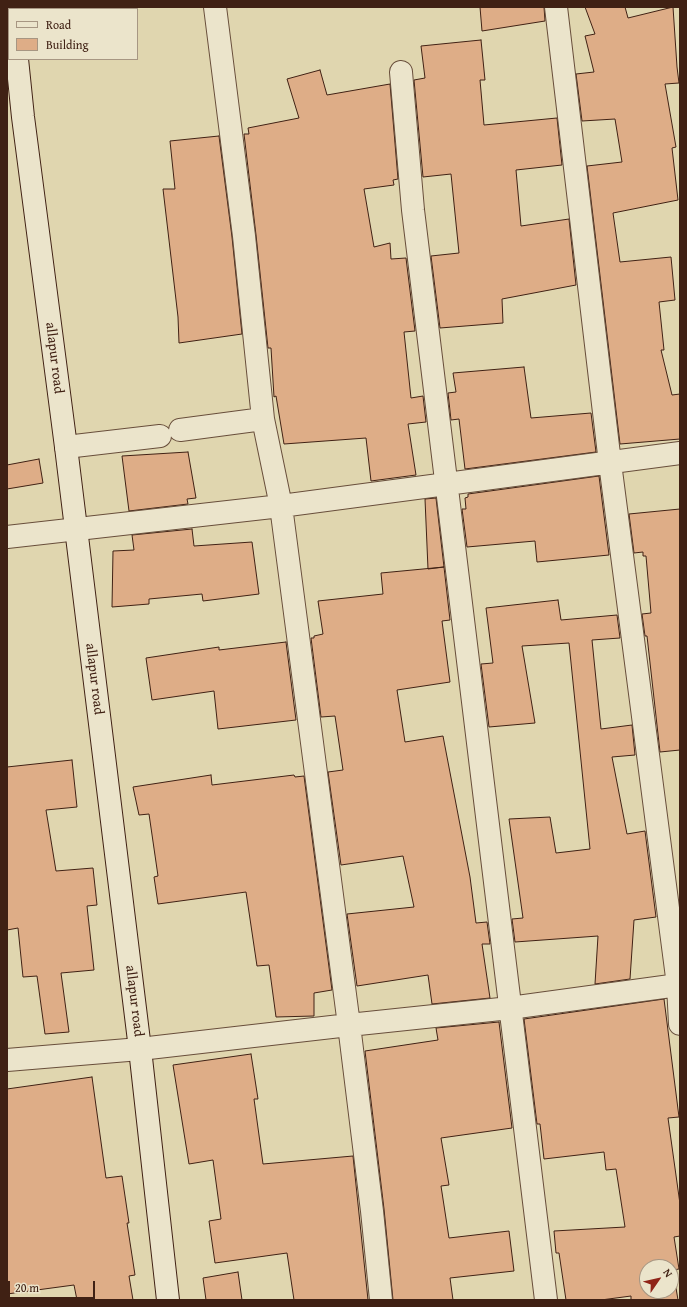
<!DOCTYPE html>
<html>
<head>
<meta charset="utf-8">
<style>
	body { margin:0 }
	#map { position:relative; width:687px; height:1307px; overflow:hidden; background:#e0d6af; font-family:"Gentium Book Plus",serif }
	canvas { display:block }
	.frame { position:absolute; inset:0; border:8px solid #402114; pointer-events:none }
	.legend { position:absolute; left:8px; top:8px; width:130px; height:52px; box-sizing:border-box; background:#ebe4cb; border:1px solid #a79682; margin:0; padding:5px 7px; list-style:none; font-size:12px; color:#402114 }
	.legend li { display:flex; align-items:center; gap:8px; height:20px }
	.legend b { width:20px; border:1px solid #a79682 }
	.north { position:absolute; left:639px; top:1259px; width:40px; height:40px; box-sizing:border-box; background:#ebe4cb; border:1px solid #a79682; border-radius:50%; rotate:56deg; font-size:11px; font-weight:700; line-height:16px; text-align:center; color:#402114 }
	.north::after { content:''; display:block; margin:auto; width:14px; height:18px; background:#8f2418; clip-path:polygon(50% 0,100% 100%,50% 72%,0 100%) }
	.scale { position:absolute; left:8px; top:1281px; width:87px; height:18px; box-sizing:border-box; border:2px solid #402114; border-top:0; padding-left:5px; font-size:12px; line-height:14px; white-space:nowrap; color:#402114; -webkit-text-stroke:3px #ebe4cb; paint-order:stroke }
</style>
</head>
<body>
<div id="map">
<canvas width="687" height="1307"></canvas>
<div class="frame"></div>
<ul class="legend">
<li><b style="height:5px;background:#ebe4cb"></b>Road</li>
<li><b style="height:11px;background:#dead87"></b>Building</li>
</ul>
<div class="north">N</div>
<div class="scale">20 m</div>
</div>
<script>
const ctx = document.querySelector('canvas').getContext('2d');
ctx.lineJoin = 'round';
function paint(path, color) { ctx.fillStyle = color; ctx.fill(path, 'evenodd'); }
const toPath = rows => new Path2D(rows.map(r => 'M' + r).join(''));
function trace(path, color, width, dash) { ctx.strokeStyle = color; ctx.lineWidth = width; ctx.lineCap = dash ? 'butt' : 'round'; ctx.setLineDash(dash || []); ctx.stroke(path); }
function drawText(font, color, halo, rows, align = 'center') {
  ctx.font = font + ' "Gentium Book Plus",serif'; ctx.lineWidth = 3; ctx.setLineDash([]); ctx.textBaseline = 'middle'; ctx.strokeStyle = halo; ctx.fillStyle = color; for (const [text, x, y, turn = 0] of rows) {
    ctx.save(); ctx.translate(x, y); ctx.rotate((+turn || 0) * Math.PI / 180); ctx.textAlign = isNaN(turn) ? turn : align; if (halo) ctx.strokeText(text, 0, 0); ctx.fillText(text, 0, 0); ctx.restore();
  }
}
const building = toPath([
	[480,7,544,7,545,21,482,31,480,7],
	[585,7,625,7,628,18,673,7,677,67,679,83,665,84,676,147,672,148,678,200,613,213,620,262,671,257,675,300,659,302,664,350,661,350,672,395,680,394,680,439,620,444,587,166,622,162,615,119,582,121,576,74,594,72,585,36,595,34,585,7],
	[481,40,485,80,480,80,484,125,557,118,562,165,516,170,521,226,569,219,576,285,502,299,503,323,440,328,431,256,459,253,451,174,423,177,414,80,425,78,421,46,481,40],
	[320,70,327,95,390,84,398,179,393,180,394,185,364,189,374,247,390,243,391,259,406,258,415,331,404,332,411,398,423,396,426,422,408,424,416,475,371,481,366,438,284,444,276,396,274,397,271,348,268,348,256,235,244,134,249,134,248,128,299,118,287,79,320,70],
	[219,136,232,237,242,334,179,343,178,317,163,189,175,189,170,141,219,136],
	[524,367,531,418,591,413,596,452,465,469,459,419,451,420,448,393,456,392,453,373,524,367],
	[188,452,196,498,187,499,188,504,129,511,122,456,188,452],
	[39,459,43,483,7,489,7,465,39,459],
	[599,476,609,555,537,562,535,541,467,547,462,509,466,509,465,498,468,497,468,494,599,476],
	[436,498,444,567,428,569,425,499,436,498],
	[680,509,680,750,660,752,647,636,645,636,642,614,651,613,646,556,643,556,643,552,634,553,629,514,680,509],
	[192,529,194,546,252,542,259,594,203,601,202,594,149,599,149,604,112,607,113,551,134,550,132,535,192,529],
	[444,567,450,620,442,621,450,682,397,690,405,742,443,736,470,877,476,923,487,922,490,944,482,944,490,998,432,1004,428,975,357,986,347,914,414,907,403,856,341,865,328,772,343,770,335,716,321,717,311,638,314,638,314,636,323,634,318,601,383,594,381,573,444,567],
	[558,600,561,620,617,615,620,638,592,640,601,729,632,725,635,755,612,757,627,834,645,831,656,917,634,920,630,979,595,984,598,936,515,942,512,919,523,918,509,819,550,817,556,853,590,849,569,643,522,646,535,723,489,727,481,664,493,663,486,608,558,600],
	[286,642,296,720,218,729,214,691,152,700,146,658,219,647,219,650,286,642],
	[72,760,77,807,46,810,56,871,93,868,97,905,87,906,94,970,61,973,69,1032,45,1034,37,976,23,977,18,928,7,930,7,767,72,760],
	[211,775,212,785,294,775,295,777,304,776,332,990,314,993,314,1016,276,1017,269,965,257,966,246,892,158,904,154,877,158,876,149,814,139,815,133,787,211,775],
	[664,999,679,1117,668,1118,680,1204,680,1236,674,1237,679,1269,673,1270,678,1300,631,1300,631,1296,601,1300,566,1300,559,1253,556,1253,554,1231,625,1227,616,1169,606,1170,604,1152,544,1159,540,1124,537,1124,524,1019,664,999],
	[647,1267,671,1267,671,1291,647,1291,647,1267],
	[499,1022,512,1128,441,1138,449,1185,441,1186,449,1238,509,1231,514,1271,450,1278,453,1300,393,1300,384,1209,365,1051,438,1040,436,1028,499,1022],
	[251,1054,258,1099,254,1099,263,1164,353,1156,368,1300,294,1300,287,1253,215,1263,209,1221,221,1219,213,1160,189,1164,173,1065,251,1054],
	[92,1077,106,1178,122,1176,129,1223,127,1223,135,1275,129,1276,133,1300,77,1300,74,1285,7,1294,7,1089,92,1077],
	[238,1272,242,1300,206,1300,203,1278,238,1272]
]);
const minor = toPath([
	[215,7,244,236,263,419,281,506,349,1025,372,1211,381,1300],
	[556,7,610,463,678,985,680,1024],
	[401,72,413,210,546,1300],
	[180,430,263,419],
	[66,447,160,436],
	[7,537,281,506,680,453],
	[7,1060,140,1049,349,1025,510,1008,678,985]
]);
const secondary = toPath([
	[11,7,11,9],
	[17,59,23,117,66,447,140,1049,168,1300]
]);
const streetNames = [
	["allapur road",54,358,83],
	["allapur road",94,679,83],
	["allapur road",134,1001,83]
];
paint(building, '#dead87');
trace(building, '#402114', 1);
trace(minor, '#684e3b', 24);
trace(secondary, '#402114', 24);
trace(minor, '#ebe4cb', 22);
trace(secondary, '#ebe4cb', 22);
drawText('14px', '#402114', '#ebe4cb', streetNames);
</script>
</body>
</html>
